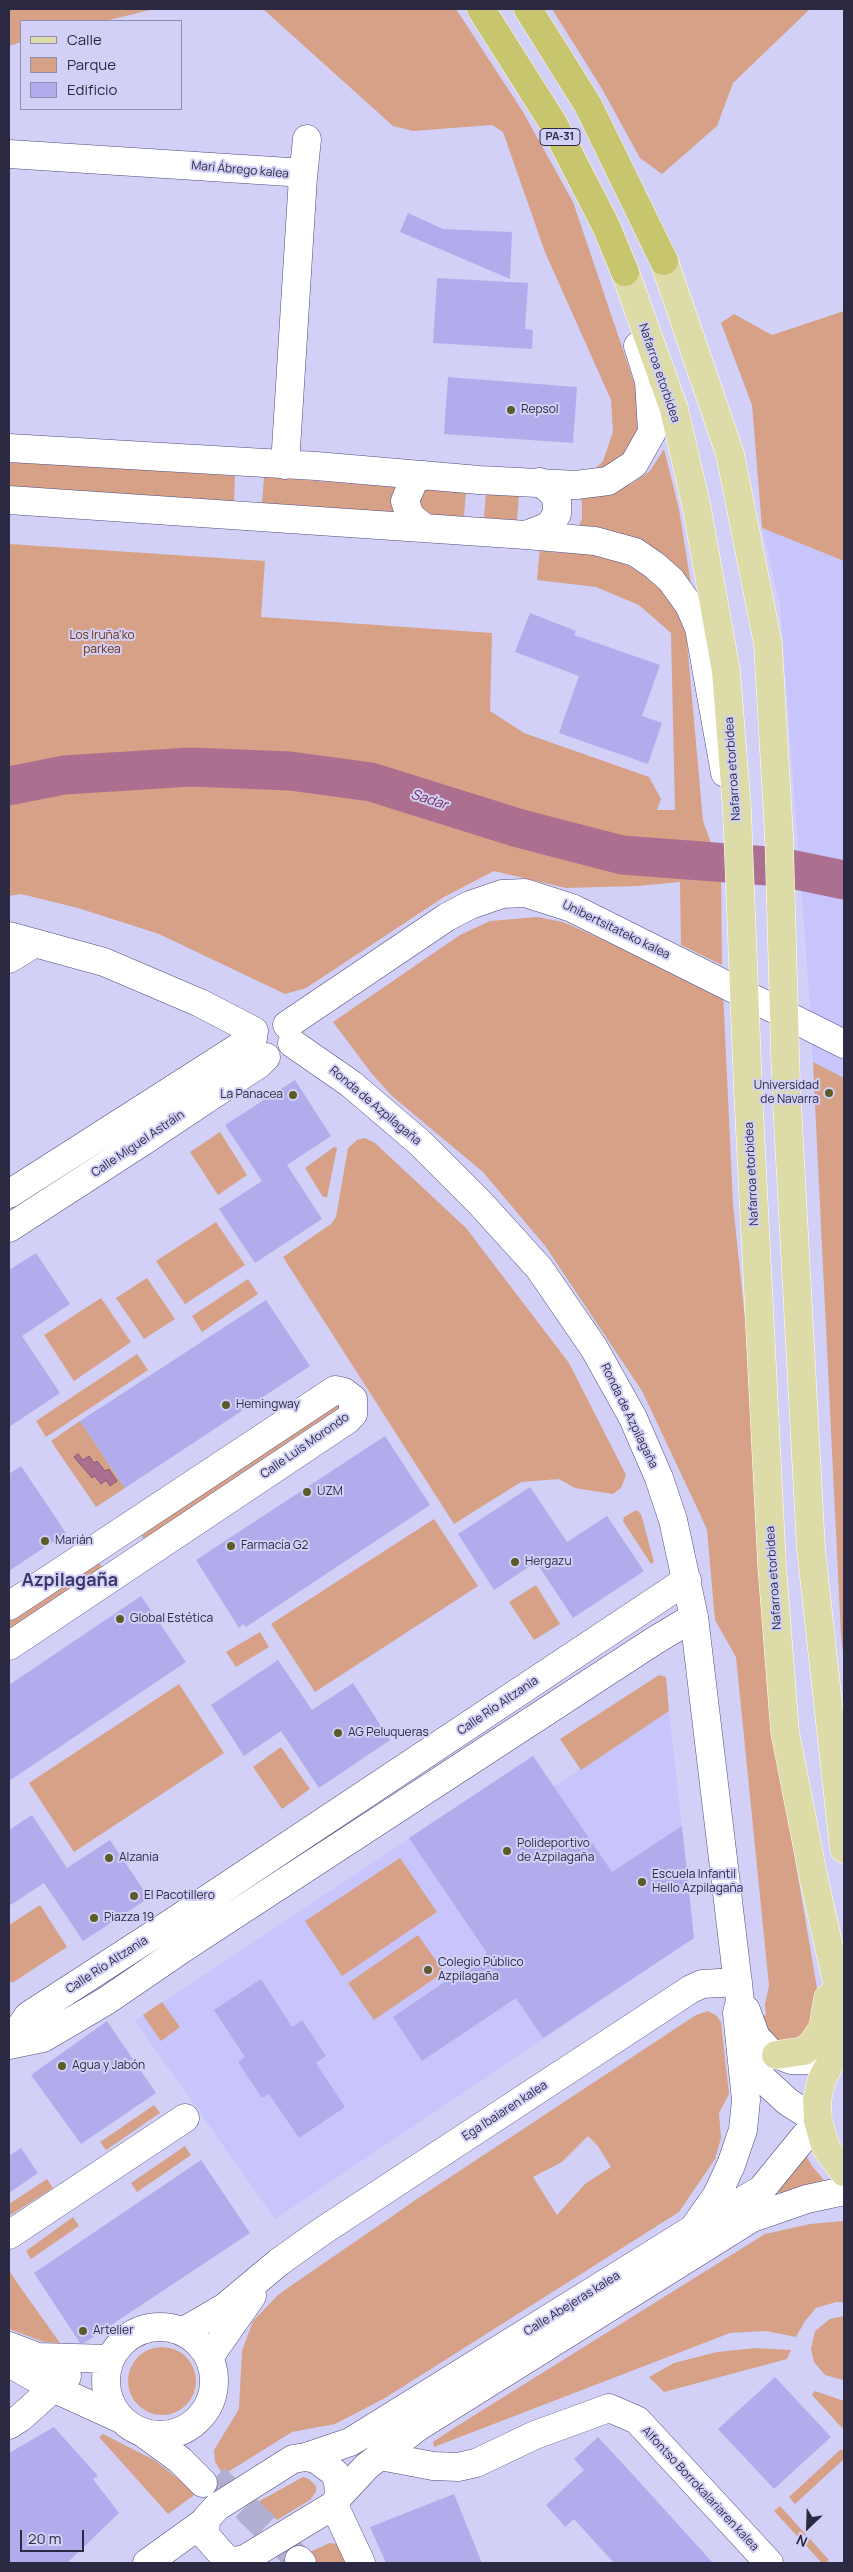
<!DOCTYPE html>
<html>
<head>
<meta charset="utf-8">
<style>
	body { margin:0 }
	#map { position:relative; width:853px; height:2572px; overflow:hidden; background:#d2d0f6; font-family:Manrope,sans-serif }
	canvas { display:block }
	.frame { position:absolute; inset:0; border:10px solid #2c2a43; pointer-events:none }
	.legend { position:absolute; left:20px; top:20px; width:162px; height:90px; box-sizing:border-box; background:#d2d0f6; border:1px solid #908eae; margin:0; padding:6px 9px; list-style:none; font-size:15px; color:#2c2a43 }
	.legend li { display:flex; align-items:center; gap:10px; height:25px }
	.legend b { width:25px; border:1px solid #908eae }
	.north { position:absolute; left:783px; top:2502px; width:50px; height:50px; -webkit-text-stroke:4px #d2d0f6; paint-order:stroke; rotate:204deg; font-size:14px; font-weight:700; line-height:20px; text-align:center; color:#2c2a43 }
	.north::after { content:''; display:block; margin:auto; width:18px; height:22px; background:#2c2a43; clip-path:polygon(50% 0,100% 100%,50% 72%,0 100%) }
	.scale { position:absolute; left:20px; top:2530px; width:64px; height:22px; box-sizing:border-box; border:2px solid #2c2a43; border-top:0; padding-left:6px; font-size:15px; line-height:18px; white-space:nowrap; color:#2c2a43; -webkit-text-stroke:4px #d2d0f6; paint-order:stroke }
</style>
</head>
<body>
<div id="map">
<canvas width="853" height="2572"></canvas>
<div class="frame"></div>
<ul class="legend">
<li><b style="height:6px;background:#dddca8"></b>Calle</li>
<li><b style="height:14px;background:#d6a187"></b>Parque</li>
<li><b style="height:14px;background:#b1adec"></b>Edificio</li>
</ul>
<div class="north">N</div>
<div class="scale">20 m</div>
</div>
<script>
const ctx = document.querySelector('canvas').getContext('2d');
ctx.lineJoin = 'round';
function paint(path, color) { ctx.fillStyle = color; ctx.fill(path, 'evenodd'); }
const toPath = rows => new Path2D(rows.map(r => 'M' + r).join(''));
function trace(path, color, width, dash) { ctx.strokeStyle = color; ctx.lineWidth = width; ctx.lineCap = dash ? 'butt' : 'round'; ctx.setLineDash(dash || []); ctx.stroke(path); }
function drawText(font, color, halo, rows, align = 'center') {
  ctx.font = font + ' Manrope,sans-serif'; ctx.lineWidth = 4; ctx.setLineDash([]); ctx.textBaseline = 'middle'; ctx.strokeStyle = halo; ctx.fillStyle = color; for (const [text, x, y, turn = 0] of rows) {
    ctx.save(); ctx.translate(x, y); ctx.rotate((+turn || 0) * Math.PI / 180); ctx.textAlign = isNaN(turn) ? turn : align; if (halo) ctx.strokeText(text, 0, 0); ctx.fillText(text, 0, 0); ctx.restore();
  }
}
const built = toPath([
	[762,528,844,561,844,1662,810,1005,780,605],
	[669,1711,694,1938,275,2219,135,2021,533,1756,553,1787]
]);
const green = toPath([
	[9,9,154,9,105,21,21,21,21,42,9,46],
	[263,9,456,9,523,112,573,202,637,391,638,440,613,470,589,475,603,461,613,432,611,400,545,252,503,132,492,125,413,131,393,126],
	[552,9,810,9,733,83,717,126,662,174,640,158,601,87],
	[844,311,844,561,762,528,752,405,721,323,734,314,772,335],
	[664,449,679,509,691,585,661,552,638,542,575,534,582,519,582,503,578,491,607,493,631,484,650,471],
	[9,459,235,476,234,502,9,486],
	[264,477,397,487,395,514,262,504],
	[426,488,466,490,464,517,425,515,418,509,418,493],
	[486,492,519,494,517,520,484,518],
	[9,544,265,561,261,617,492,633,490,711,524,733,649,777,661,799,657,810,675,810,671,633,639,605,596,587,537,580,540,547,549,552,592,554,611,558,629,566,648,577,662,591,678,609,686,631,703,821,721,871,722,965,681,945,680,882,637,886,566,888,494,871,444,897,306,988,285,994,159,934,78,908,21,894,9,896],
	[537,917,563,922,723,992,733,1204,755,1415,769,1706,818,1994,806,2040,774,2043,757,2018,766,2015,765,2004,769,1986,736,1657,715,1620,707,1530,700,1514,642,1391,546,1247,483,1172,392,1096,372,1074,333,1022,460,935,490,921],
	[813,1062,844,1078,844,1662,841,1635],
	[220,1132,247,1175,218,1195,190,1152],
	[365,1138,375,1143,466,1228,569,1363,626,1475,621,1488,613,1494,575,1488,559,1479,521,1482,454,1524,283,1257,331,1224,336,1217,348,1148,357,1140],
	[334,1147,337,1148,327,1197,323,1197,305,1168],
	[216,1222,245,1265,185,1304,156,1261],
	[147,1278,175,1319,144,1339,116,1298],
	[248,1279,258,1294,202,1332,192,1316],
	[101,1298,131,1342,74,1381,44,1335],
	[137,1354,148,1370,46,1437,36,1421],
	[334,1398,342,1408,147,1543,138,1531],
	[80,1421,125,1488,96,1507,51,1441],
	[636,1510,641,1514,654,1562,651,1564,623,1521,624,1517],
	[434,1519,478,1586,315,1692,271,1624],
	[98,1562,104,1569,9,1632,9,1617],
	[536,1585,560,1624,534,1640,509,1602],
	[260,1632,269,1647,236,1667,226,1652],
	[659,1675,666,1677,669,1711,581,1770,560,1739],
	[179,1684,224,1753,74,1852,29,1783],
	[281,1747,310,1789,282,1809,253,1767],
	[400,1858,437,1912,342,1976,305,1921],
	[40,1905,67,1947,12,1983,9,1979,9,1925],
	[418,1935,444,1972,374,2020,348,1983],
	[162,2002,180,2027,161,2041,143,2015],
	[708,2011,717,2016,721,2022,729,2094,719,2113,721,2138,715,2159,679,2212,385,2398,335,2424,292,2432,223,2475,215,2462,214,2450,239,2409,242,2351,253,2321,279,2294,420,2197,696,2015],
	[588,2136,598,2146,611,2167,585,2184,557,2215,533,2177,562,2162],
	[154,2105,160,2113,106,2150,100,2142],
	[185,2146,191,2155,137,2192,131,2183],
	[804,2152,812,2166,824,2180,780,2195,777,2188],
	[47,2179,53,2188,9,2216,9,2204],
	[73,2217,79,2226,31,2259,26,2251],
	[844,2221,844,2302,836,2302,816,2308,805,2321,796,2337,766,2331,730,2333,434,2447,433,2442,454,2428,765,2234,810,2224],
	[9,2270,18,2284,60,2343,44,2342,9,2329],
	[844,2316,844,2380,843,2380,825,2375,814,2362,811,2349,815,2331,830,2319],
	'128 2381a34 34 0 1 1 68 0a34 34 0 1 1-68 0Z',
	[756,2348,791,2350,787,2359,664,2392,649,2377,674,2363,717,2352],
	[815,2391,844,2401,844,2426,842,2428,812,2395],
	[103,2434,154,2460,197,2493,168,2514,99,2437],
	[841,2449,844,2452,844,2459,795,2504,789,2497],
	[303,2477,309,2479,316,2486,316,2492,310,2500,277,2520,258,2502],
	[780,2506,829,2560,825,2563,822,2563,774,2511],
	[330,2543,338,2544,346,2563,315,2563,305,2554]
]);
const water = toPath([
	[78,1454,83,1460,89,1456,94,1463,97,1461,105,1471,109,1469,117,1481,110,1486,106,1480,101,1484,95,1476,92,1478,74,1457,78,1454]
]);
const river = toPath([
	[9,786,64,775,191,767,290,771,371,782,518,828,622,855,781,867,844,880]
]);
const building = toPath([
	[408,213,443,229,512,232,510,279,400,232],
	[437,278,528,283,525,329,533,330,532,349,433,343],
	[448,377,577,387,573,443,444,434],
	[530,613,576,631,574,635,660,665,642,716,662,723,648,764,559,733,579,676,515,652],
	[295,1080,331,1136,287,1165,322,1219,255,1263,219,1209,262,1181,225,1125],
	[36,1253,70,1304,22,1336,60,1393,9,1427,9,1270],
	[266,1300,310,1366,125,1488,80,1421],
	[385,1436,430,1505,246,1627,243,1624,239,1628,196,1560],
	[21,1466,66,1533,9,1571,9,1474],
	[530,1487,567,1542,607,1516,644,1571,573,1618,536,1562,494,1590,458,1534],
	[141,1596,186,1662,9,1781,9,1685],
	[278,1660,312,1710,353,1683,390,1740,319,1788,281,1731,244,1756,211,1705],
	[533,1756,612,1872,682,1826,694,1938,543,2038,516,1998,422,2061,393,2017,487,1953,409,1838],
	[32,1815,67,1868,110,1840,149,1898,83,1941,44,1883,9,1906,9,1830],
	[261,1979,292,2027,302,2020,326,2056,316,2063,345,2107,299,2138,269,2094,262,2098,238,2062,245,2057,214,2010],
	[107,2021,156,2093,81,2144,31,2075],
	[21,2148,38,2173,9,2193,9,2156],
	[201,2160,250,2233,84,2343,80,2343,34,2273],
	[775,2377,831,2437,774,2489,718,2429],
	[54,2427,98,2476,93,2479,119,2513,67,2563,9,2563,9,2453],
	[598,2437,624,2465,713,2563,614,2563,574,2519,565,2527,546,2505,584,2470,574,2459],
	[454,2494,482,2563,386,2563,370,2527]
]);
const minorTunnel = toPath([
	[215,2478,299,2560]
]);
const minor = toPath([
	[9,154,289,172,303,177,285,465],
	[303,177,307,139],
	[9,448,316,466,479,480,576,485,608,481,634,464,652,432,649,381,638,346],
	[424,475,414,480,405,501,410,516,425,528],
	[9,500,526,535,595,541,635,552,654,565,671,580,689,605,699,628,725,773],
	[526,535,549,526,557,514,557,500,551,491,540,482],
	[9,936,104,962,200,1003,254,1031],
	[9,959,35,943],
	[287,1025,447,917,470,905,502,894,525,893,572,908,844,1044],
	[292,1043,351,1084,419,1142,482,1205,539,1268,594,1348,633,1418,659,1478,673,1520,694,1617,740,2001,737,2013,746,2100,743,2130,731,2165,717,2195,693,2229],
	[9,1194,253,1038],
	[9,1228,142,1142,259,1064,266,1057],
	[9,1606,335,1390,344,1392,353,1399,353,1414,347,1420,9,1646],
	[746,2010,756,2037,770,2052,791,2060,832,2060],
	[9,2043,28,2016,170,1924,687,1580],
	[9,2045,43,2038,106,2001,185,1947,654,1641,694,1617],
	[742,2054,764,2080,788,2102,818,2121],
	[9,2235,185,2118],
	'106 2381a54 54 0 1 1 108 0a54 54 0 1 1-108 0Z',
	[184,2331,225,2307,279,2262,321,2232,691,1989,702,1984,738,1982],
	[9,2346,38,2357,110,2359],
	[210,2356,252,2296],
	[9,2363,53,2388,121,2419],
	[9,2425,20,2418,67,2376],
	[143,2433,180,2460,203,2483],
	[380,2456,433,2466,458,2467,476,2463,535,2435,609,2408,637,2420,769,2563],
	[306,2457,350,2442,360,2436,693,2229,761,2190,805,2136,819,2126],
	[306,2457,316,2459,335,2473,338,2482,339,2496,334,2505,245,2559,235,2561,226,2559,205,2535,206,2519,217,2507,293,2459,306,2457],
	[339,2496,367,2466,418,2427,752,2218,807,2199,844,2191],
	[334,2505,361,2563],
	[299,2560,302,2563],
	[147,2563,204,2522]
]);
const major = toPath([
	[664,261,730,454,768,644,779,837],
	[625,272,674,409,697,509,726,671,737,810],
	[786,1085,811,1549,844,1849],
	[748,1090,772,1566,785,1732,814,1880,838,1987,840,2009,837,2053],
	[844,2047,832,2060,822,2079,817,2100,818,2121,826,2148,844,2172],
	[776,2055,804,2051,813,2043,823,2028,828,1998]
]);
const highway = toPath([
	[481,9,553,123,606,226,625,272],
	[528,9,588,105,664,261]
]);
const majorBridge = toPath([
	[737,810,748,1090],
	[779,837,786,1085]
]);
const markers = [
	[511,410,5,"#5c5a27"],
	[829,1093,5,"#5c5a27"],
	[293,1095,5,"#5c5a27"],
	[226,1405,5,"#5c5a27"],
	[307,1492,5,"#5c5a27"],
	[45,1541,5,"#5c5a27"],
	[231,1546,5,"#5c5a27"],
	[515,1562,5,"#5c5a27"],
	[120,1619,5,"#5c5a27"],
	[338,1733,5,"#5c5a27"],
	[507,1851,5,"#5c5a27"],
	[109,1858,5,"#5c5a27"],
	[642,1882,5,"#5c5a27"],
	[134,1896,5,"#5c5a27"],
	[94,1918,5,"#5c5a27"],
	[428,1970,5,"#5c5a27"],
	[62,2066,5,"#5c5a27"],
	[83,2331,5,"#5c5a27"]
];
const shields = [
	[560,137,40]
];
const shieldNames = [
	["PA-31",560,137]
];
const streetNames = [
	["Mari Ábrego kalea",240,170,5],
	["Nafarroa etorbidea",659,373,71],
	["Nafarroa etorbidea",733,769,-94],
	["Unibertsitateko kalea",616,930,26],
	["Ronda de Azpilagaña",375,1106,40],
	["Calle Miguel Astráin",138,1144,-34],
	["Nafarroa etorbidea",752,1174,-93],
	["Ronda de Azpilagaña",629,1416,64],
	["Calle Luis Morondo",305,1446,-35],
	["Nafarroa etorbidea",774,1578,-94],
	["Calle Río Altzania",498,1706,-34],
	["Calle Río Altzania",107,1965,-33],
	["Ega Ibaiaren kalea",505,2111,-33],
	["Calle Abejeras kalea",572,2304,-32],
	["Alfontso Borrokalariaren kalea",700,2489,47]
];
const poiNames = [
	["Repsol",521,410],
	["Universidad",819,1086,"right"],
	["de Navarra",819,1100,"right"],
	["La Panacea",283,1095,"right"],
	["Hemingway",236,1405],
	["UZM",317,1492],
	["Marián",55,1541],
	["Farmacía G2",241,1546],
	["Hergazu",525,1562],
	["Global Estética",130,1619],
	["AG Peluqueras",348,1733],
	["Polideportivo",517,1844],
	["de Azpilagaña",517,1858],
	["Alzania",119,1858],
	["Escuela Infantil",652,1875],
	["Hello Azpilagaña",652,1889],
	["El Pacotillero",144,1896],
	["Piazza 19",104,1918],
	["Colegio Público",438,1963],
	["Azpilagaña",438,1977],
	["Agua y Jabón",72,2066],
	["Artelier",93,2331]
];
const parkNames = [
	["Los Iruña'ko",102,636],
	["parkea",102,650]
];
const waterNames = [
	["Sadar",429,800,18]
];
const districtNames = [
	["Azpilagaña",70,1581]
];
paint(built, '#c8c5fd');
paint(green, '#d6a187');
paint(water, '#ac6f8f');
trace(water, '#865a78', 1);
trace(river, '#ac6f8f', 39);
paint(building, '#b1adec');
trace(minorTunnel, '#b1afd2', 28, [28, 14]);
trace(minor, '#504a80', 29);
trace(major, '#fff', 29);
trace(highway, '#fff', 29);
trace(minor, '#fff', 28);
trace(major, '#dddca8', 28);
trace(highway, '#c7c56e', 28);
trace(majorBridge, '#fff', 29, []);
trace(majorBridge, '#dddca8', 28);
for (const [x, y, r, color] of markers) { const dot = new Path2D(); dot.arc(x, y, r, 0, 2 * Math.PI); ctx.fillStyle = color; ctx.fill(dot); trace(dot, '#d2d0f6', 2); }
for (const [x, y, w] of shields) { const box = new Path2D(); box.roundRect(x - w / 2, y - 8.5, w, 17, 4); ctx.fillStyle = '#d2d0f6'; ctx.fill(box); trace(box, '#2c2a43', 1); }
drawText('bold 11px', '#2c2a43', null, shieldNames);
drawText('12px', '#2c2a43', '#d2d0f6', streetNames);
drawText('12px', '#2c2a43', '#d2d0f6', poiNames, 'left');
drawText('12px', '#6a300c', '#d2d0f6', parkNames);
drawText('italic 14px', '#762956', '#d2d0f6', waterNames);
drawText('bold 18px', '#3d366a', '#d2d0f6', districtNames);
</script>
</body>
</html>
